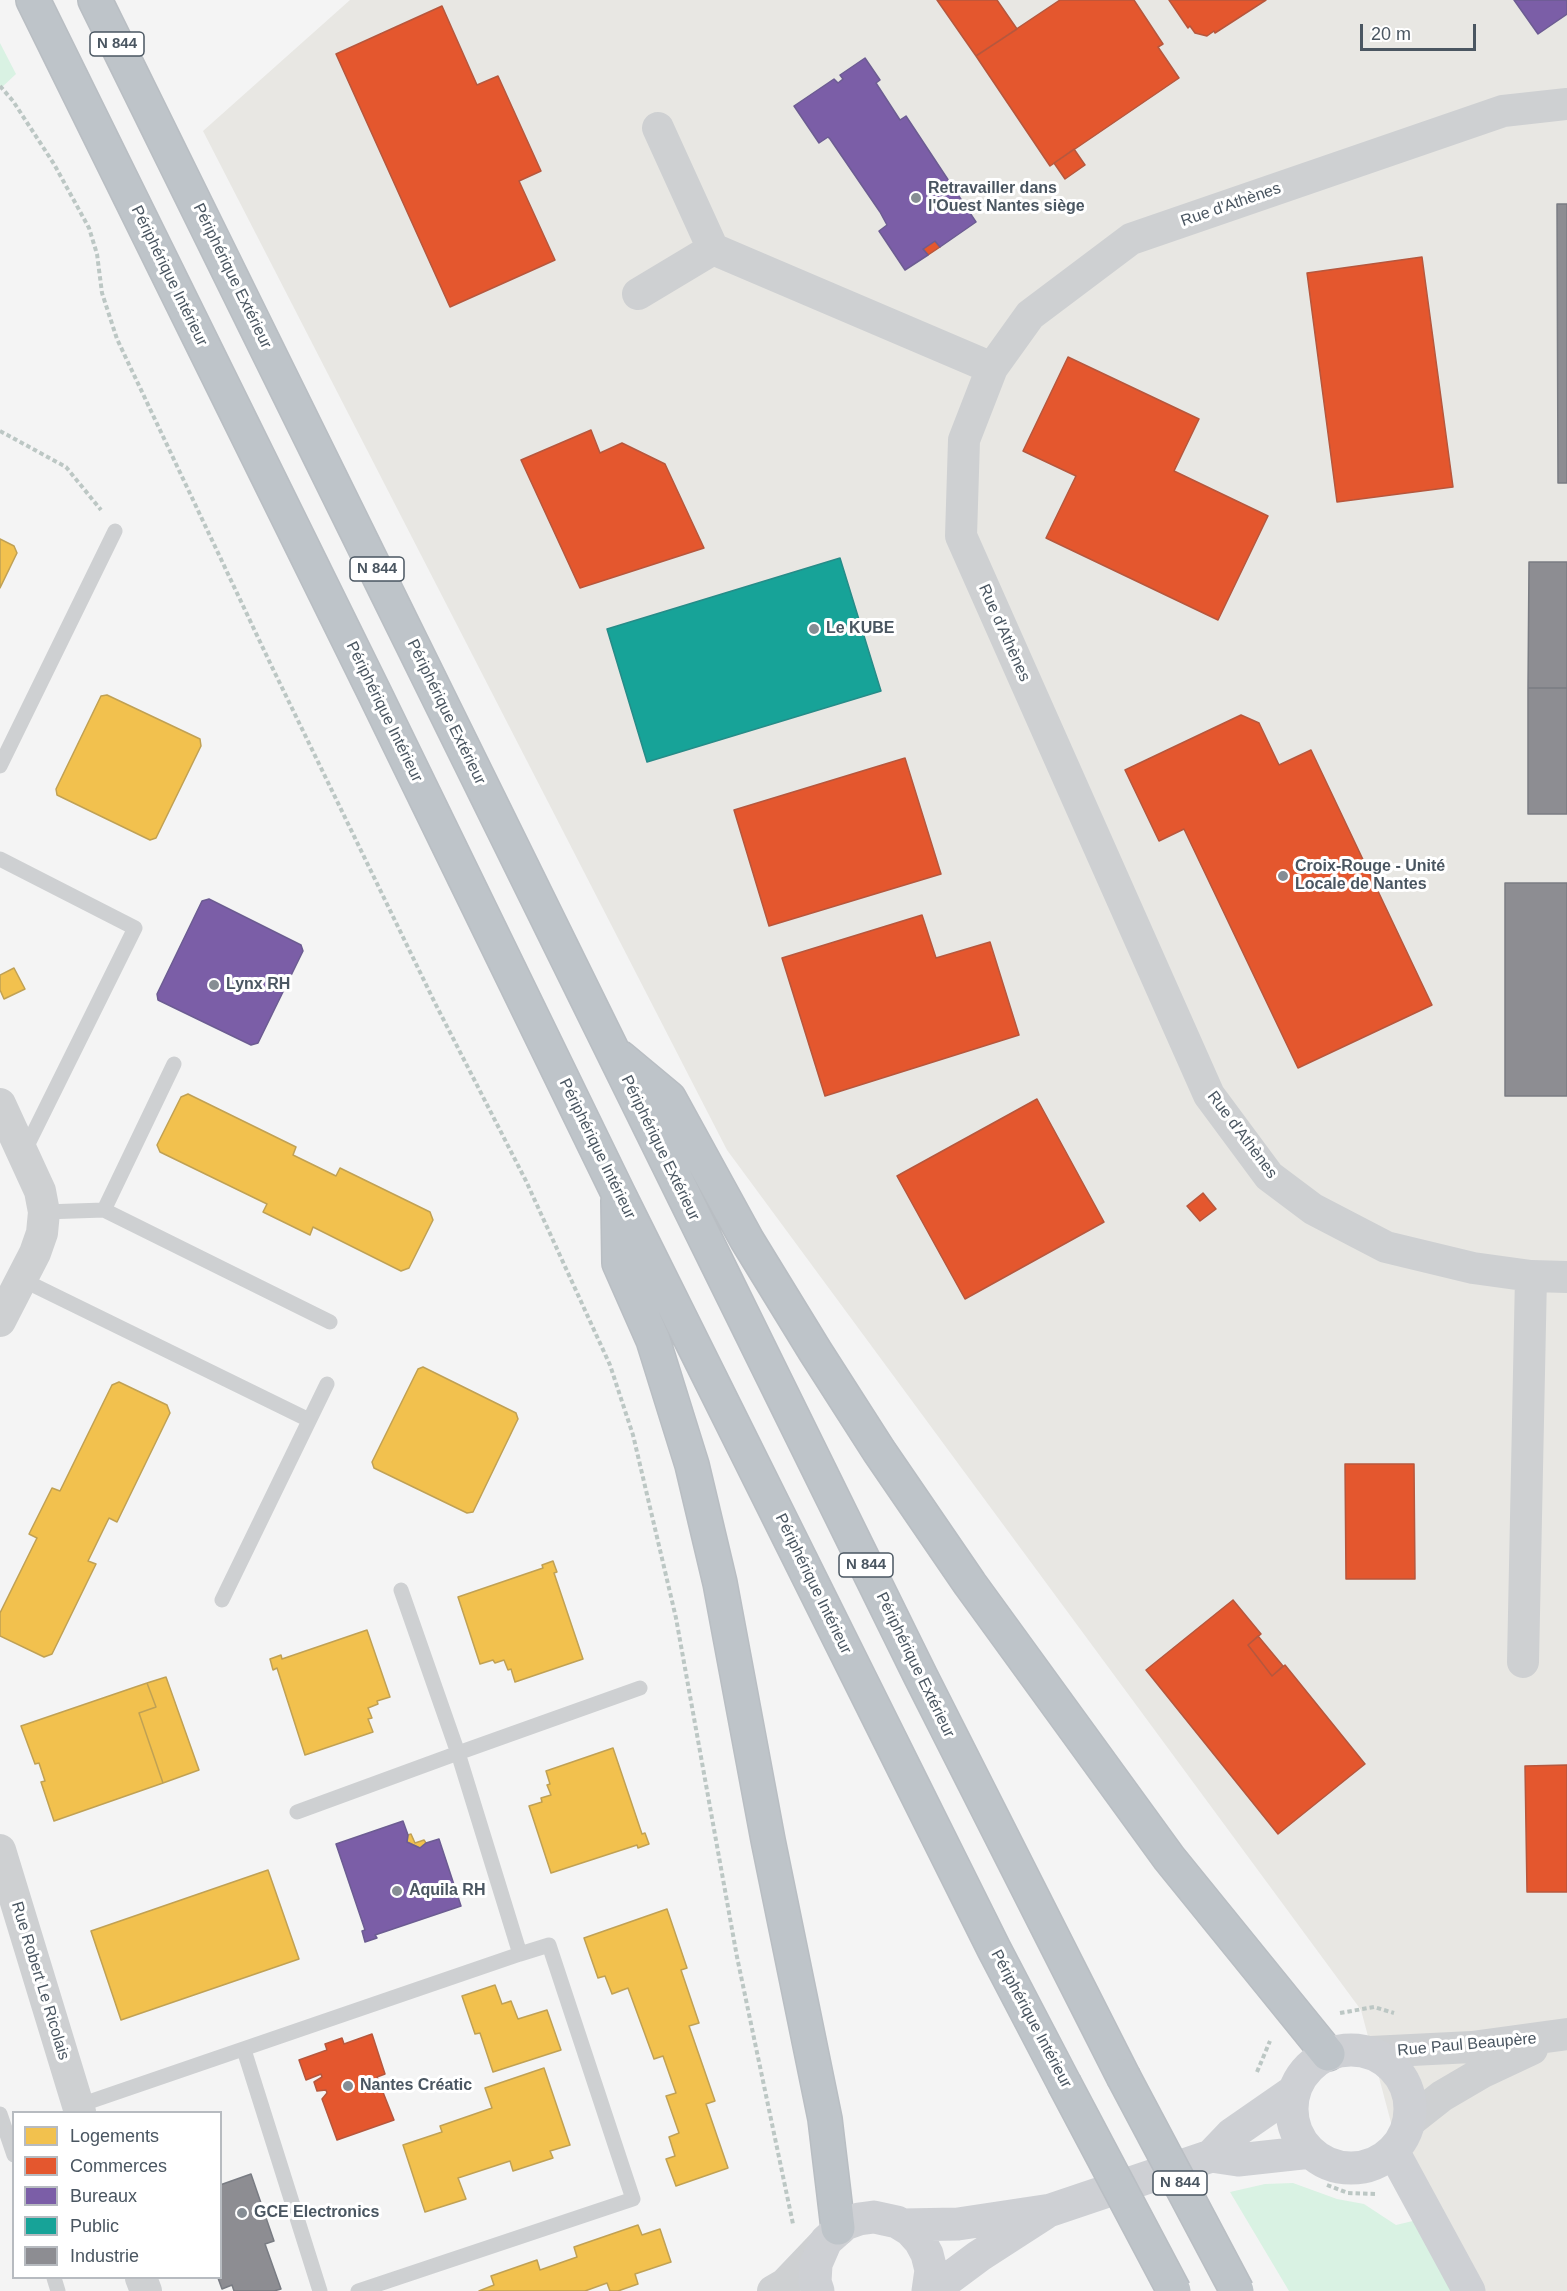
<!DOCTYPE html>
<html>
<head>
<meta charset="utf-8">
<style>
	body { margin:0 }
	#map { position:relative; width:1567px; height:2291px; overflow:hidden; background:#f4f4f4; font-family:Arial,sans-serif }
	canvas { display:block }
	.legend { position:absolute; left:12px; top:2111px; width:210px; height:168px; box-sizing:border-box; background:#fff; border:2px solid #b7bbc0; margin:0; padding:8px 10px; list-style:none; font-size:18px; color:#4a5661 }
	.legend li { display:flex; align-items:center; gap:12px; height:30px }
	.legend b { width:30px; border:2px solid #b7bbc0 }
	.scale { position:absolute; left:1360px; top:24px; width:116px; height:27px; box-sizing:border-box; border:3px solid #4a5661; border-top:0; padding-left:8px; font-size:18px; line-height:21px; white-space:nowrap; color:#4a5661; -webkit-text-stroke:4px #fff; paint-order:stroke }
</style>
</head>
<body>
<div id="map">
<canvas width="1567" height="2291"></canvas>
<ul class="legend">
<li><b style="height:16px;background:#f2c14e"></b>Logements</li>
<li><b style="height:16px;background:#e4572e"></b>Commerces</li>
<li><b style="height:16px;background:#7b5ea7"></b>Bureaux</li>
<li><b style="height:16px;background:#17a398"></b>Public</li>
<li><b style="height:16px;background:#8d8d92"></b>Industrie</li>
</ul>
<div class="scale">20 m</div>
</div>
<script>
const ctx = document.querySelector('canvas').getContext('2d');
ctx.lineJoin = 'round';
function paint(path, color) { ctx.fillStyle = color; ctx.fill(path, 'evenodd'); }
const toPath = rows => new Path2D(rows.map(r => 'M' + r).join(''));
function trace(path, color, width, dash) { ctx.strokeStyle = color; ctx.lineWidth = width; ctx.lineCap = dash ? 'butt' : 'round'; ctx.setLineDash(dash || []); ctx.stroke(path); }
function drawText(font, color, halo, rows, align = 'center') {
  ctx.font = font + ' Arial,sans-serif'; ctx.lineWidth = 6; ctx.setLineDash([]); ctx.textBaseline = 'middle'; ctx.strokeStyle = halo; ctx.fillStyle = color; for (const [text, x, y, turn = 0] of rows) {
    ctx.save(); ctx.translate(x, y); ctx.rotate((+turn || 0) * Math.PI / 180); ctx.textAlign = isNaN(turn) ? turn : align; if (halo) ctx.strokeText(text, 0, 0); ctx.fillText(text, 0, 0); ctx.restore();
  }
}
const commercial = toPath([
	[350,0,1567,0,1567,2291,1454,2291,1417,2220,1361,2010,727,1150,203,131]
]);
const green = toPath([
	[0,43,16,74,0,89],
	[1293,2183,1337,2199,1364,2204,1396,2225,1417,2220,1454,2291,1289,2291,1230,2192,1265,2184]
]);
const homes = toPath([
	[0,539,14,546,17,553,0,588,0,539],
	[107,695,200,739,201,746,156,838,150,840,57,795,56,789,101,696,107,695],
	[14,968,25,989,4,999,0,990,0,975,14,968],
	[188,1094,296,1147,293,1155,336,1176,340,1168,430,1212,433,1220,409,1268,401,1271,313,1227,310,1235,263,1212,267,1204,160,1152,157,1145,181,1097,188,1094],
	[423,1367,516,1413,518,1419,473,1512,467,1513,374,1468,372,1462,418,1369,423,1367],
	[119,1382,167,1405,170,1413,117,1522,109,1518,88,1561,96,1564,52,1654,44,1657,0,1636,0,1613,37,1538,29,1534,52,1488,60,1491,112,1385,119,1382],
	[553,1561,557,1572,554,1573,583,1659,515,1682,511,1669,508,1670,504,1660,495,1663,493,1660,480,1664,458,1597,543,1568,542,1565,553,1561],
	[367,1630,390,1697,377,1701,378,1704,368,1708,372,1718,368,1719,373,1732,305,1755,277,1668,273,1670,270,1659,281,1655,282,1659,367,1630],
	[166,1677,199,1770,163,1783,139,1713,156,1707,147,1683,166,1677],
	[147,1683,156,1707,139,1713,163,1783,54,1821,41,1782,45,1781,39,1763,35,1764,21,1726,147,1683],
	[613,1748,642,1834,645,1833,649,1844,638,1848,637,1845,551,1873,529,1806,542,1802,541,1798,551,1795,547,1785,550,1784,546,1771,613,1748],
	[411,1834,415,1843,424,1840,426,1843,420,1848,407,1842,408,1835,411,1834],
	[268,1870,299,1959,121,2020,91,1931,268,1870],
	[667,1909,687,1968,681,1970,699,2023,689,2026,715,2101,706,2104,728,2168,676,2186,666,2159,675,2156,669,2137,679,2133,666,2096,676,2093,663,2056,654,2059,628,1988,612,1994,605,1976,598,1978,584,1938,667,1909],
	[495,1985,502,2004,511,2001,518,2019,547,2010,561,2050,493,2072,480,2033,475,2034,462,1996,495,1985],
	[544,2068,570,2145,550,2151,553,2158,513,2171,510,2161,458,2178,466,2199,425,2212,403,2145,442,2132,440,2126,492,2108,485,2088,544,2068],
	[638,2225,642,2235,660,2229,671,2262,635,2274,638,2284,618,2291,610,2291,607,2283,585,2291,479,2291,494,2285,491,2276,537,2260,540,2270,577,2257,574,2247,638,2225]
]);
const shops = toPath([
	[937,0,997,0,1017,29,976,56,937,0],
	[1060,0,1134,0,1163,44,1158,47,1179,78,1050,166,976,56,1060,0],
	[1169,0,1266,0,1215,33,1214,31,1207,36,1195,33,1190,26,1188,28,1169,0],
	[442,6,477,85,498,76,541,171,519,181,555,260,450,307,336,54,442,6],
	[1074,149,1085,165,1065,179,1054,163,1074,149],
	[935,241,940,247,928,255,923,249,935,241],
	[1422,257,1453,487,1337,502,1307,273,1422,257],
	[1068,357,1199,419,1174,471,1268,516,1218,620,1046,538,1076,476,1023,451,1068,357],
	[591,430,600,453,622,443,665,464,704,548,580,588,521,460,591,430],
	[1241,715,1259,723,1279,765,1311,750,1432,1005,1298,1068,1184,829,1159,841,1125,770,1241,715],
	[905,758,941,874,769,926,734,810,905,758],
	[922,915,936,958,990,942,1019,1035,825,1096,782,958,922,915],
	[1037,1099,1104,1222,965,1299,897,1176,1037,1099],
	[1203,1193,1216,1209,1200,1221,1187,1206,1203,1193],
	[1345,1464,1414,1464,1415,1579,1346,1579,1345,1464],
	[1233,1600,1261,1634,1248,1645,1272,1676,1285,1665,1365,1764,1278,1834,1146,1670,1233,1600],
	[1258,1636,1283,1666,1272,1676,1248,1645,1258,1636],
	[1567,1765,1567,1892,1527,1892,1525,1766,1567,1765],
	[372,2034,385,2074,377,2077,394,2120,337,2140,322,2099,327,2093,326,2090,317,2091,314,2082,322,2077,321,2074,306,2080,299,2060,327,2050,325,2044,342,2038,344,2044,372,2034]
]);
const offices = toPath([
	[1514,0,1567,0,1567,14,1538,34,1514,0],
	[865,58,880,80,876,83,900,120,906,116,976,222,940,247,935,241,923,249,928,255,905,270,879,231,887,225,880,212,830,139,828,137,819,143,794,106,834,79,838,83,843,79,840,75,865,58],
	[209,899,301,945,303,951,258,1043,251,1045,158,1000,157,994,202,901,209,899],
	[403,1821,408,1835,407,1842,420,1848,426,1843,439,1839,461,1906,375,1935,377,1938,365,1942,362,1931,365,1930,336,1844,403,1821]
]);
const public = toPath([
	[840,558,881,691,647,762,607,629,840,558]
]);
const industry = toPath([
	[1557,204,1567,204,1567,483,1558,483,1557,204],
	[1529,562,1567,562,1567,688,1528,688,1529,562],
	[1528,688,1567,688,1567,814,1528,814,1528,688],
	[1505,883,1567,883,1567,1096,1505,1096,1505,883],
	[251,2174,274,2241,265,2244,281,2289,274,2291,234,2291,232,2285,222,2289,218,2278,220,2278,221,2258,220,2185,251,2174]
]);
const path = toPath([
	[0,86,13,101,54,164,89,228,97,254,102,293,117,339,271,665,435,1003,526,1181,610,1365,633,1435,676,1618,737,1957,793,2224],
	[0,431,66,467,101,510],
	[1340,2013,1374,2007,1394,2013],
	[1257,2072,1270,2041],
	[1327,2185,1348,2193,1375,2194]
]);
const lane = toPath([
	[0,766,115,531],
	[0,859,135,928,24,1152],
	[104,1210,174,1064],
	[44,1212,104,1210,330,1322],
	[21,1279,309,1420],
	[222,1600,327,1384],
	[297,1812,458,1753,401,1590],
	[520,1954,458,1753,640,1688],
	[244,2050,320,2291],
	[77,2106,520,1954,549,1945,633,2199,358,2291],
	[0,2114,14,2155],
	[54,2278,58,2291]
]);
const street = toPath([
	[1567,104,1503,111,1131,239,1030,315,992,368,964,440,961,536,1209,1095,1269,1176,1313,1209,1386,1247,1473,1268,1531,1276,1567,1277],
	[658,128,713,249,992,368],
	[638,294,713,249],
	[0,1104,40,1191,44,1212,42,1233,35,1253,0,1321],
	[1523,1662,1531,1276],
	[0,1850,80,2112],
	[1371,2052,1472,2047,1567,2034],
	[1409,2122,1442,2096,1483,2072,1532,2049],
	[141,2278,146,2291],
	[773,2291,785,2284,826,2241]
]);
const secondary = toPath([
	'1292 2109a59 59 0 1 1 118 0a59 59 0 1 1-118 0Z',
	[1393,2151,1469,2291],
	[1211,2156,1232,2134,1294,2091],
	[903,2225,958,2224,1051,2210,1211,2156,1238,2160,1311,2152],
	[818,2291,815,2282,816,2264,826,2241,845,2224,859,2219,874,2217,897,2222,910,2230,920,2241,927,2254,931,2270,928,2291],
	[932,2291,979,2256,1044,2214]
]);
const highway = toPath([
	[33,0,375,694,618,1193,994,1949,1064,2083],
	[95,0,921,1677,1123,2076],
	[621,1058,669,1098,747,1240,815,1351,879,1451,970,1584,1169,1858,1328,2054],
	[618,1201,619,1263,653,1340,692,1465,720,1583,768,1840,825,2119,838,2228]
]);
const highwayBridge = toPath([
	[1123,2076,1237,2291],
	[1064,2083,1174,2291]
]);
const markers = [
	[916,198,6,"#868d94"],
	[814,629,6,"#868d94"],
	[1283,876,6,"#868d94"],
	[214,985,6,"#868d94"],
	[397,1891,6,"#868d94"],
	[348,2086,6,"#868d94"],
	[242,2213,6,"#868d94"]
];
const shields = [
	[117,44,54],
	[377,569,54],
	[866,1565,54],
	[1180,2183,54]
];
const shieldNames = [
	["N 844",117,44],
	["N 844",377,569],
	["N 844",866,1565],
	["N 844",1180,2183]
];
const poiNames = [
	["Retravailler dans",928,189],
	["l'Ouest Nantes siège",928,207],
	["Le KUBE",826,629],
	["Croix-Rouge - Unité",1295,867],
	["Locale de Nantes",1295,885],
	["Lynx RH",226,985],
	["Aquila RH",409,1891],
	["Nantes Créatic",360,2086],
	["GCE Electronics",254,2213]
];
const streetNames = [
	["Rue d'Athènes",1231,205,-19],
	["Périphérique Intérieur",169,276,64],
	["Périphérique Extérieur",232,276,64],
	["Rue d'Athènes",1004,633,66],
	["Périphérique Intérieur",384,712,64],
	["Périphérique Extérieur",446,712,64],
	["Rue d'Athènes",1242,1135,53],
	["Périphérique Extérieur",660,1148,64],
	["Périphérique Intérieur",597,1149,64],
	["Périphérique Intérieur",813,1584,64],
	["Périphérique Extérieur",915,1665,64],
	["Rue Robert Le Ricolais",40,1981,73],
	["Périphérique Intérieur",1031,2019,62],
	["Rue Paul Beaupère",1467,2045,-5]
];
paint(commercial, '#e8e7e3');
paint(green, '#d9f2e3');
paint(homes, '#f2c14e');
trace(homes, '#c0a154', 1.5);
paint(shops, '#e4572e');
trace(shops, '#b6573d', 1.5);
paint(offices, '#7b5ea7');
trace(offices, '#6c5c92', 1.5);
paint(public, '#17a398');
trace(public, '#268c88', 1.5);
paint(industry, '#8d8d92');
trace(industry, '#797c83', 1.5);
trace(highway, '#b9bec3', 36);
trace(path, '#bcc7c4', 4, [4.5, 3]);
trace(lane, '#ced0d2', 15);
trace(street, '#ced0d2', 32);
trace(secondary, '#ced0d4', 33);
trace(highway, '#bec4c9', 33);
trace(highwayBridge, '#b9bec3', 36, []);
trace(highwayBridge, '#bec4c9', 33);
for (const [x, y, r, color] of markers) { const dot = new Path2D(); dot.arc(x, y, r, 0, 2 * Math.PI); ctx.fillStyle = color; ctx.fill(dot); trace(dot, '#fff', 2); }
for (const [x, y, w] of shields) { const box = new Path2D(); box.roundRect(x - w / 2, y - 12, w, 24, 4.5); ctx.fillStyle = '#fff'; ctx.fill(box); trace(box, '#4a5661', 1.5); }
drawText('bold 15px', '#4a5661', null, shieldNames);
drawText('bold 16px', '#4a5661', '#fff', poiNames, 'left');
drawText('16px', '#4a5661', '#fff', streetNames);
</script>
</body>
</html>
